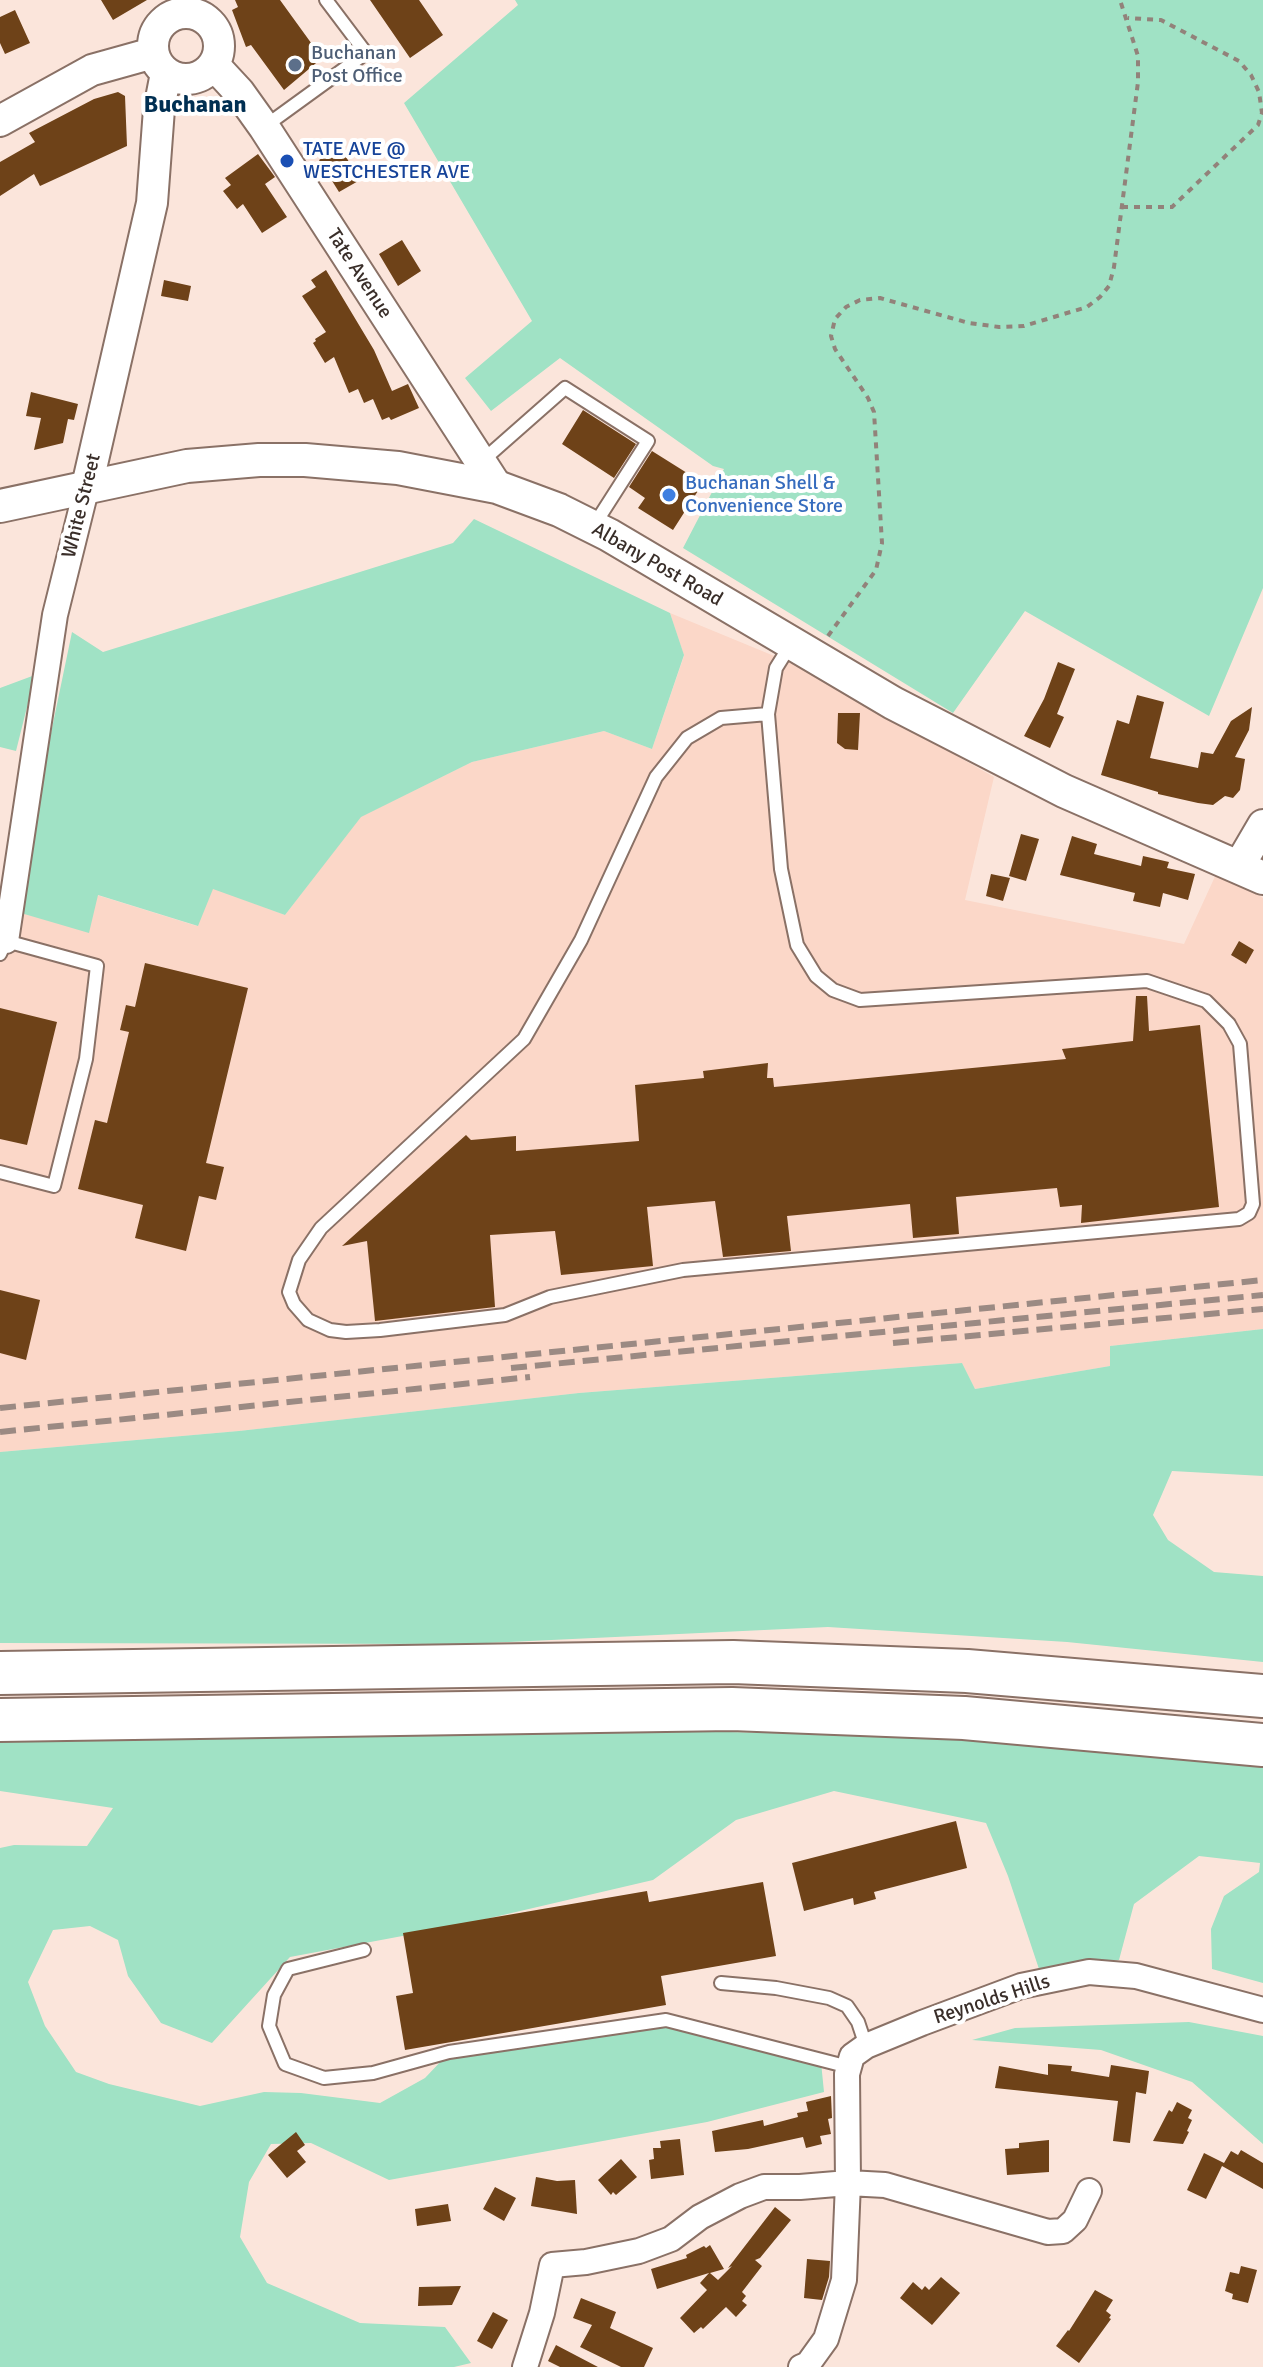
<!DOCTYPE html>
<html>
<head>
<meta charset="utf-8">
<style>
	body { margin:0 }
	canvas { display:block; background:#fbe5db }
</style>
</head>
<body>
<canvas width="1263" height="2367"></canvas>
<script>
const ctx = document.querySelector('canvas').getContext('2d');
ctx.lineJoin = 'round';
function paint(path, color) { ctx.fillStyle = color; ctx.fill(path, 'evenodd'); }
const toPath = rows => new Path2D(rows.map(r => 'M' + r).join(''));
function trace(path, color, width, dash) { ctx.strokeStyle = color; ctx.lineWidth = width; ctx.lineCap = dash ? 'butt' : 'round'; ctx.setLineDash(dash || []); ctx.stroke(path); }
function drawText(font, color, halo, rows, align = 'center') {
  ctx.font = font + ' Signika,sans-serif'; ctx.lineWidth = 8; ctx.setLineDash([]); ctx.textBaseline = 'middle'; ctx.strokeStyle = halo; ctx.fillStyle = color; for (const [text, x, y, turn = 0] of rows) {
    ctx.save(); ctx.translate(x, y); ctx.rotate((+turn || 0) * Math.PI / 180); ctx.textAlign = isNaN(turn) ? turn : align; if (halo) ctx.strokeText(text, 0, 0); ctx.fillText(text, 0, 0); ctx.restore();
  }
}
const built = toPath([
	[670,613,796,665,994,777,965,900,1184,944,1218,870,1263,898,1263,1329,1110,1346,1110,1366,975,1389,962,1363,579,1393,239,1431,0,1452,0,932,14,911,97,895,197,926,213,888,285,915,360,817,472,762,604,731,652,749,684,656]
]);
const green = toPath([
	[515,0,1263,0,1263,588,1209,716,1025,611,953,713,683,548,724,469,713,466,560,358,491,411,465,378,532,321,404,103,518,5],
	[474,519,670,613,684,655,652,749,604,731,472,762,361,817,285,915,213,889,198,926,98,895,89,933,14,911,72,632,103,652,453,543],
	[35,675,16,751,0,747,0,688],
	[1263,1329,1263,1476,1172,1471,1153,1515,1168,1540,1214,1572,1263,1576,1263,1662,1067,1642,828,1627,466,1644,0,1643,0,1452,239,1431,579,1393,962,1363,975,1389,1110,1366,1110,1346],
	[564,1728,976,1738,1263,1767,1263,1983,1212,1969,1211,1929,1224,1896,1259,1872,1260,1863,1199,1856,1134,1904,1119,1960,1039,1969,1008,1876,986,1823,834,1791,736,1820,653,1880,456,1926,290,1957,212,2043,161,2023,128,1976,118,1940,90,1926,53,1930,28,1982,45,2026,76,2072,109,2084,200,2106,264,2092,301,2093,380,2103,425,2078,444,2058,616,2027,699,2026,820,2052,824,2092,707,2122,389,2180,311,2143,271,2144,249,2182,240,2237,267,2283,360,2323,445,2327,471,2363,454,2367,0,2367,0,1848,14,1845,87,1846,113,1808,0,1791,0,1739],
	[1189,2022,1263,2036,1263,2144,1192,2082,1101,2050,972,2040,1015,2028]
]);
const building = toPath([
	[101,0,147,0,113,20],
	[235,0,280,0,322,58,284,90,251,45,246,47,232,10,238,7],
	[370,0,419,0,443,35,410,58],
	[15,10,30,43,5,54,0,43,0,17],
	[118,92,125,96,127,146,40,186,34,174,0,196,0,162,35,142,29,133,94,99],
	[340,147,360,180,339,192,319,160],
	[258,154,275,177,265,184,287,217,262,233,243,204,237,209,223,191,231,185,225,178],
	[402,240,421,271,398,286,379,254],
	[326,270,374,350,392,391,408,384,419,408,391,420,389,417,382,420,373,399,364,403,358,389,349,393,334,357,325,363,313,343,316,341,315,339,326,332,302,296,316,287,311,280],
	[164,280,191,286,188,301,161,296],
	[31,392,78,404,74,420,68,419,63,443,34,450,41,418,26,416],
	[583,410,636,444,614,478,562,444],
	[652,451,703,483,673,530,638,508,645,498,629,487],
	[1058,662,1075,669,1057,714,1064,717,1050,748,1024,736,1044,699],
	[1137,695,1164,702,1150,758,1198,768,1201,752,1213,754,1231,721,1252,707,1249,730,1235,757,1245,759,1240,790,1233,798,1225,796,1213,805,1198,803,1158,794,1158,792,1101,775,1117,720,1129,724],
	[838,713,860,713,858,750,845,749,837,743],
	[1021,834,1039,839,1026,881,1009,876],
	[1072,836,1097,844,1094,854,1141,866,1143,856,1169,862,1167,868,1195,874,1188,900,1163,893,1160,907,1133,901,1135,893,1060,875],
	[991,874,1010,878,1003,901,986,896],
	[1239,941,1254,950,1246,964,1231,955],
	[145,963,248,988,206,1163,224,1167,216,1200,199,1196,186,1251,135,1238,143,1205,78,1189,95,1120,107,1123,129,1032,120,1030,126,1005,135,1007],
	[1136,996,1147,996,1149,1031,1200,1025,1219,1207,1081,1223,1082,1205,1060,1207,1057,1188,956,1197,959,1234,913,1238,910,1204,787,1216,791,1251,723,1257,715,1201,647,1207,653,1266,561,1275,555,1231,490,1235,495,1307,375,1321,367,1241,342,1246,466,1135,471,1140,516,1136,516,1151,639,1141,635,1085,704,1078,703,1071,768,1063,767,1078,773,1078,774,1087,1066,1059,1062,1049,1133,1041],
	[0,1008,57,1022,27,1145,0,1139],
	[0,1290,40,1300,26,1360,0,1353],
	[956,1821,967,1868,874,1892,876,1899,854,1905,853,1898,804,1911,792,1863],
	[763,1882,776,1956,661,1976,666,2005,405,2050,396,1996,413,1993,403,1933,647,1891,649,1902],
	[1048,2064,1072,2066,1071,2071,1109,2077,1111,2065,1149,2071,1146,2094,1136,2092,1130,2143,1113,2141,1118,2101,995,2088,999,2066,1048,2075],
	[831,2096,832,2118,828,2119,831,2134,820,2136,822,2144,806,2148,803,2137,748,2149,715,2152,712,2131,763,2120,764,2126,798,2117,797,2113,808,2111,806,2102],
	[1177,2102,1192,2110,1188,2118,1192,2120,1187,2131,1189,2132,1183,2144,1153,2141,1169,2110,1172,2112],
	[296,2132,305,2145,297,2151,306,2162,287,2178,268,2155],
	[680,2139,684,2175,651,2179,649,2160,654,2159,653,2148,661,2148,660,2141],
	[1049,2140,1049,2172,1007,2175,1005,2149,1019,2148,1019,2143],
	[1241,2150,1263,2163,1263,2189,1222,2166,1206,2199,1187,2190,1204,2153,1224,2163,1231,2151,1238,2155],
	[621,2159,637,2177,616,2195,613,2192,611,2195,598,2180],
	[536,2177,557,2181,575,2180,577,2214,531,2206],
	[495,2187,516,2198,504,2221,483,2209],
	[448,2204,451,2221,417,2226,415,2209],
	[775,2207,791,2220,760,2258,755,2260,762,2266,742,2292,746,2296,742,2301,747,2305,736,2317,726,2307,703,2329,701,2327,694,2333,680,2318,707,2290,700,2283,709,2273,657,2289,651,2269,687,2258,686,2255,704,2246,706,2248,710,2245,724,2269,710,2273,718,2280,732,2266,728,2268],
	[807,2259,830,2261,829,2277,822,2300,804,2298],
	[1241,2266,1257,2270,1248,2303,1232,2299,1233,2294,1225,2291,1230,2272,1239,2274],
	[941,2277,960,2293,932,2325,900,2298,913,2282,922,2290,925,2286,929,2290],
	[461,2286,452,2305,418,2306,419,2287],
	[1095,2290,1113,2300,1106,2311,1111,2315,1109,2318,1111,2319,1079,2363,1056,2346,1068,2330,1069,2331],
	[581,2298,616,2312,610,2328,653,2348,644,2367,621,2367,580,2347,592,2325,573,2318],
	[493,2312,508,2320,492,2349,477,2341],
	[556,2345,598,2367,560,2367,548,2361]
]);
const path = toPath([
	[1122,207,1172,207,1258,125,1262,113,1259,92,1251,75,1239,61,1161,20,1128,18],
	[828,636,876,570,882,543,874,412,868,398,835,349,831,336,835,319,846,307,860,300,880,298,969,323,999,327,1024,326,1087,307,1100,297,1109,286,1114,267,1138,82,1138,56,1120,0]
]);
const service = toPath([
	[264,127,366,53,326,0],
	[481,462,565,388,648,441,593,527],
	[768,714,721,718,687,738,656,777,581,940,524,1039,321,1228,299,1260,289,1292,294,1304,308,1320,330,1330,346,1332,380,1330,505,1315,550,1297,683,1270,1239,1219,1249,1213,1253,1204,1240,1044,1229,1024,1206,1001,1147,981,860,1000,833,990,816,976,797,945,781,869,768,714,776,668,791,644],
	[0,954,6,941,97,966,86,1059,54,1186,0,1172],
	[364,1950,288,1969,274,1995,269,2026,285,2064,324,2078,373,2073,449,2052,666,2020,849,2067],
	[721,1983,776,1988,829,1998,847,2006,858,2022,866,2046]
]);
const minor = toPath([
	[6,941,55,615,87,486],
	[1089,2191,1075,2220,1063,2231,1048,2232,885,2185,848,2183,847,2074,852,2056,866,2046,922,2023,1021,1986,1089,1972,1136,1976,1263,2010],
	[525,2367,542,2313,552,2265,586,2262,639,2251,671,2239,700,2217,740,2196,764,2187,800,2187,848,2183,844,2280,826,2339,808,2364,801,2367]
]);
const tertiary = toPath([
	'153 46a33 33 0 1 1 66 0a33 33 0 1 1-66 0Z',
	[214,65,239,92,264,127,497,487],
	[0,121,92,70,153,53],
	[87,486,152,203,159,109,166,73],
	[1239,866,1263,825]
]);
const secondary = toPath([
	[0,506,187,466,259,460,305,460,398,468,497,487,559,510,609,535,893,703,1064,791,1263,878]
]);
const motorway = toPath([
	[0,1673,733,1662,967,1671,1263,1696],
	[0,1720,732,1709,964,1718,1263,1745]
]);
const rail = toPath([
	[893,1343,1263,1309],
	[511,1368,1263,1295],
	[0,1408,1263,1280],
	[0,1432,530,1377]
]);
const markers = [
	[295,65,8,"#5c6f8a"],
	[287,161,8,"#1a4fb4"],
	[669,495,8,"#3f7fe0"]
];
const serviceNames = [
	["Buchanan",311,54],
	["Post Office",311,77]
];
const transitNames = [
	["TATE AVE @",303,150],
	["WESTCHESTER AVE",303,173]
];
const streetNames = [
	["Tate Avenue",359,274,57],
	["White Street",82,506,-76],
	["Albany Post Road",657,565,30],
	["Reynolds Hills",992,2000,-18]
];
const shopNames = [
	["Buchanan Shell &",685,484],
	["Convenience Store",685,507]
];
const quarterNames = [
	["Buchanan",195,106]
];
paint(built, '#fbd7c8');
paint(green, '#a0e2c5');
paint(building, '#6e4218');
trace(service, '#8a7166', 16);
trace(minor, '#8a7166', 28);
trace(tertiary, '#8a7166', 34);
trace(secondary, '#8a7166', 36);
trace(motorway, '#8a7166', 46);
trace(path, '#92827a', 4, [6, 6]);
trace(service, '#fff', 12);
trace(minor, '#fff', 24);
trace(tertiary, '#fff', 30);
trace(secondary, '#fff', 32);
trace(motorway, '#fff', 42);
trace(rail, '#9b8a83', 6, [16, 8]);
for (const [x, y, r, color] of markers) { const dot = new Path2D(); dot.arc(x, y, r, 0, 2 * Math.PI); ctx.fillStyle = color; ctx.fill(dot); trace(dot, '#fff', 3); }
drawText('20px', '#4e5e75', '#fff', serviceNames, 'left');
drawText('20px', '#164399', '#fff', transitNames, 'left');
drawText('20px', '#392e29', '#fff', streetNames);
drawText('20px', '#366cbe', '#fff', shopNames, 'left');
drawText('bold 24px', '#002f52', '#fff', quarterNames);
</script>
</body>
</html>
